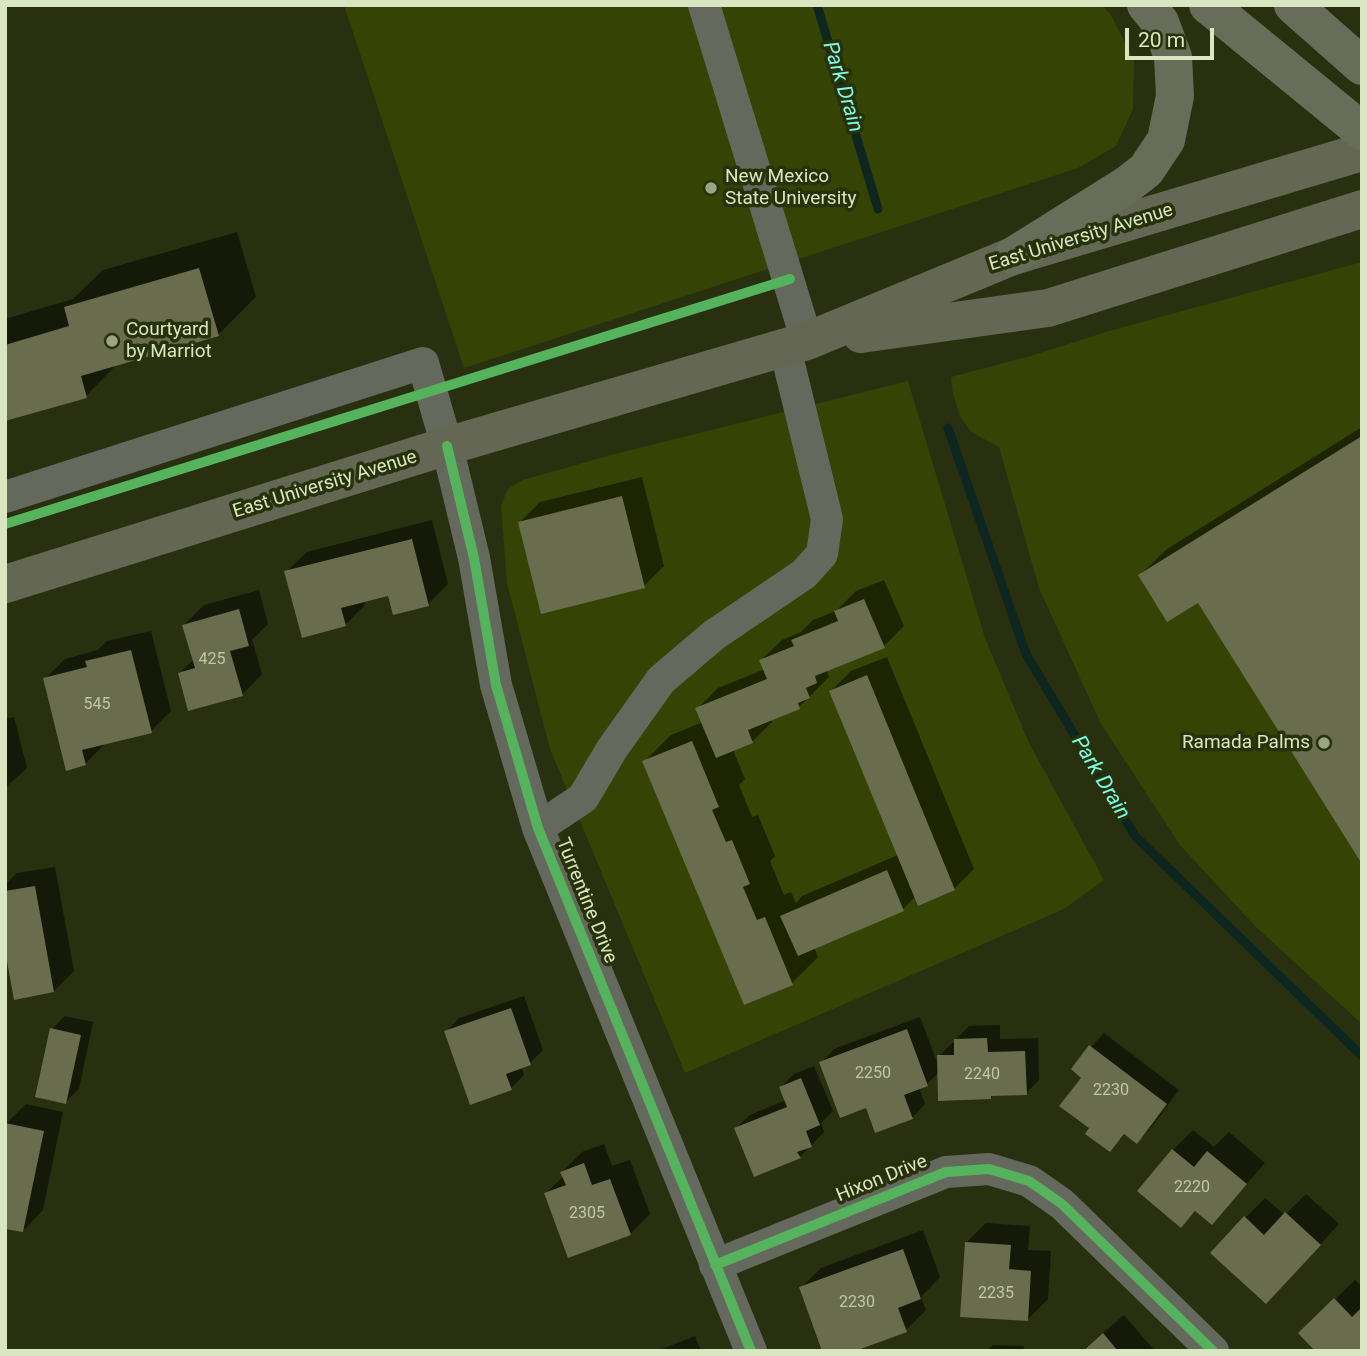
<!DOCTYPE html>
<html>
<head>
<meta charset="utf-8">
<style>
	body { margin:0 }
	#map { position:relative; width:1367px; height:1356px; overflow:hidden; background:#28300f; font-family:Roboto,sans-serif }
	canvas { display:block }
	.frame { position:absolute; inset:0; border:7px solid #d9e6c1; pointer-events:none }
	.scale { position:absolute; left:1125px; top:28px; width:89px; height:32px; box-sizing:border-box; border:4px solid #d9e6c1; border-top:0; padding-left:9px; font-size:21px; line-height:24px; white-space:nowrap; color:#d9e6c1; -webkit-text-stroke:5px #27310a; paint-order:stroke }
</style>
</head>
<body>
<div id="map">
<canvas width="1367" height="1356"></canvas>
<div class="frame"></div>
<div class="scale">20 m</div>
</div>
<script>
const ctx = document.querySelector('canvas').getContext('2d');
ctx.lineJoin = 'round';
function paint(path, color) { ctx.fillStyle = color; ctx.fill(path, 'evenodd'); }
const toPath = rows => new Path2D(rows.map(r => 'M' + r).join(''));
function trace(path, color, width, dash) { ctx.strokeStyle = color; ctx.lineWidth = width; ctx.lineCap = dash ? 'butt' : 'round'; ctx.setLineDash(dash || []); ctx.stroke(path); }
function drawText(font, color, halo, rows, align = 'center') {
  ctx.font = font + ' Roboto,sans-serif'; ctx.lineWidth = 7; ctx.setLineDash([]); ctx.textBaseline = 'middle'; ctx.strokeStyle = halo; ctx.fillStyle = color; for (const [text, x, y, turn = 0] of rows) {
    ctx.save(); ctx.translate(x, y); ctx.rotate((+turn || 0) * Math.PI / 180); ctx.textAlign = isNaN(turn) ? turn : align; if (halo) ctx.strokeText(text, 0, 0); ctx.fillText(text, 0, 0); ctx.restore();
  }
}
const built = toPath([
	[344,5,1101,5,1111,15,1134,60,1133,109,1116,146,1078,168,464,368],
	[1362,262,1362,1024,1255,926,1180,845,1101,724,1039,588,999,447,971,432,961,418,953,394,951,377,1034,355,1109,331],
	[908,381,985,638,1029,743,1104,880,1064,909,685,1073,550,749,507,583,501,505,508,489,523,480,611,455]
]);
const shadow = toPath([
	[237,232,256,297,218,335,118,363,86,396,5,419,5,319,73,299,103,270],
	[1362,427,1362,861,1198,601,1140,575,1167,549],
	[642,477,664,566,644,586,520,522,540,502],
	[432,520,448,584,428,604,389,594,364,601,365,605,345,625,286,572,307,552],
	[884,580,904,626,884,646,830,668,827,671,829,677,799,707,771,719,772,722,752,742,733,750,745,779,739,785,752,817,758,815,775,856,770,861,784,895,791,892,796,903,802,896,898,855,831,691,851,671,887,657,974,869,954,889,916,896,903,909,814,947,818,957,792,983,645,761,671,735,703,722,698,708,718,688,765,669,761,660,782,640,801,632,813,620,836,611,856,591],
	[259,590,268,624,252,640,262,674,242,695,180,673,194,659,184,625,204,605],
	[151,631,171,711,151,731,105,744,85,764,45,679,65,659,98,650,107,641],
	[14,717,27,768,5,788,5,719],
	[55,867,74,971,54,991,5,940,5,885,17,873],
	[524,996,543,1050,530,1063,521,1066,524,1075,511,1088,446,1032,459,1018],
	[65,1016,93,1022,79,1089,65,1102,52,1029],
	[920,1017,939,1067,939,1056,952,1043,955,1043,955,1040,969,1026,1000,1025,1000,1039,1038,1038,1039,1080,1026,1093,994,1094,991,1098,939,1072,927,1084,919,1088,925,1104,912,1118,867,1106,821,1063,834,1049],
	[1104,1033,1179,1090,1150,1129,1137,1142,1126,1133,1110,1150,1091,1128,1084,1077,1091,1047],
	[814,1066,833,1111,821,1123,824,1132,800,1157,736,1128,750,1115,786,1100,781,1087,794,1074],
	[26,1104,63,1112,43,1210,23,1231,6,1124],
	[1193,1130,1214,1147,1229,1132,1265,1163,1212,1223,1197,1210,1181,1226,1173,1150],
	[604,1144,612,1166,630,1160,650,1214,630,1234,546,1193,564,1176,562,1172,582,1152],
	[1306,1194,1339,1224,1286,1282,1245,1218,1265,1198,1285,1215],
	[986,1223,1030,1226,1028,1250,1051,1251,1048,1299,1028,1319,966,1243],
	[923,1230,940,1277,921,1297,926,1310,906,1330,801,1288,821,1268],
	[1355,1280,1362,1286,1362,1351,1321,1313],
	[1124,1315,1155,1351,1082,1351],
	[695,1336,701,1351,657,1351],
	[993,1345,1024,1346,1023,1351,986,1351]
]);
const stream = toPath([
	[817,5,878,209],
	[948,428,1026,654,1135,836,1362,1056]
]);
const building = toPath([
	[199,268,219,336,81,376,87,398,5,421,5,345,69,326,64,307],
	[1362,436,1362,864,1198,603,1167,622,1138,575],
	[622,496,645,588,541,614,518,522],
	[412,539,429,606,393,615,388,596,341,608,346,626,302,638,284,571],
	[864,599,885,648,815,676,817,683,806,688,810,698,798,703,800,709,748,730,753,743,716,758,695,708,767,679,759,660,794,646,791,640,838,621,834,611],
	[239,609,249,646,230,651,243,696,188,711,178,673,195,668,182,625],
	[131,650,152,733,82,750,86,765,66,771,43,678,87,667,85,661],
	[867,675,955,890,918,906,829,691],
	[692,741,719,807,712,810,726,842,732,840,750,884,743,887,757,920,765,917,793,985,744,1005,642,761],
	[887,870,904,911,798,956,780,916],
	[35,886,54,992,14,1000,5,950,5,891],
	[511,1008,531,1065,506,1074,512,1090,470,1105,444,1031],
	[50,1028,81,1035,66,1104,35,1097],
	[907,1029,928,1086,904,1095,913,1119,875,1133,866,1108,840,1118,819,1062],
	[987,1038,988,1052,1025,1051,1027,1095,991,1096,991,1099,938,1101,937,1055,954,1055,954,1039],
	[1089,1045,1167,1104,1137,1144,1124,1134,1110,1152,1085,1134,1089,1128,1059,1106,1081,1078,1071,1069],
	[801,1078,820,1125,806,1131,812,1147,797,1152,801,1158,754,1177,734,1128,787,1107,779,1087],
	[5,1123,44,1131,23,1232,5,1229],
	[1172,1149,1194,1167,1207,1151,1247,1184,1212,1225,1195,1211,1181,1228,1137,1191],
	[584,1163,592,1185,610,1179,631,1235,568,1258,544,1193,566,1185,560,1172],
	[1285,1212,1321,1245,1266,1304,1210,1253,1244,1216,1264,1235],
	[965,1242,1011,1245,1009,1269,1031,1271,1028,1321,960,1317],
	[903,1249,921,1299,898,1308,907,1332,855,1351,822,1351,799,1287],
	[1334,1298,1352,1317,1362,1307,1362,1351,1315,1351,1298,1333],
	[1103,1333,1118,1351,1083,1351]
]);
const minor = toPath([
	[704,5,807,341],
	[5,497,423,363,447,446,474,558,496,685,538,828,751,1351],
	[538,828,583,798,612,749,661,680,714,635,804,574,822,554,827,519,785,348],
	[715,1265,946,1172,989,1169,1029,1181,1062,1204,1213,1351]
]);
const major = toPath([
	[861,334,1048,308,1362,209],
	[5,584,447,446,807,341,1013,256,1362,152]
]);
const highway = toPath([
	[1208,5,1362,131],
	[1293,5,1362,66],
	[1013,256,1128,184,1146,170,1166,140,1175,96,1173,57,1160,22,1146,5]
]);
const cycleway = toPath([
	[447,446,474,558,496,685,538,828,751,1351],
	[5,524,790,279],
	[715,1265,946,1172,989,1169,1029,1181,1062,1204,1213,1351]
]);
const markers = [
	[711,188,7,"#9ba683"],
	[112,341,7,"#9ba683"],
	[1324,743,7,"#9ba683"]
];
const numberNames = [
	["425",212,660],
	["545",97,705],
	["2250",873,1074],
	["2240",982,1075],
	["2230",1111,1091],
	["2220",1192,1188],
	["2305",587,1214],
	["2235",996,1294],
	["2230",857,1303]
];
const poiNames = [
	["New Mexico",725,177],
	["State University",725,199],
	["Courtyard",126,330],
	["by Marriot",126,352],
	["Ramada Palms",1310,743,"right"]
];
const streetNames = [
	["East University Avenue",1081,238,-17],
	["East University Avenue",325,485,-17],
	["Turrentine Drive",586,901,68],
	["Hixon Drive",882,1179,-22]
];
const waterNames = [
	["Park Drain",842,87,73],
	["Park Drain",1100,778,59]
];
paint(built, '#354404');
paint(shadow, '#0007');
trace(stream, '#0e2620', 9);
paint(building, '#6a6c4e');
trace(minor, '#65695d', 32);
trace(major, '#636754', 38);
trace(highway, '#686d59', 38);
trace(cycleway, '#56b35d', 10);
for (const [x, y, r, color] of markers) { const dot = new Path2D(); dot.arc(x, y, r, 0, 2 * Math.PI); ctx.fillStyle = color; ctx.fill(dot); trace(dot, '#27310a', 2.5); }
drawText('16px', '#bdc8a4', null, numberNames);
drawText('19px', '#d9e6c1', '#27310a', poiNames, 'left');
drawText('19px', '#d9e6c1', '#27310a', streetNames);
drawText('italic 21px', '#7ef9e7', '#27310a', waterNames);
</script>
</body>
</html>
